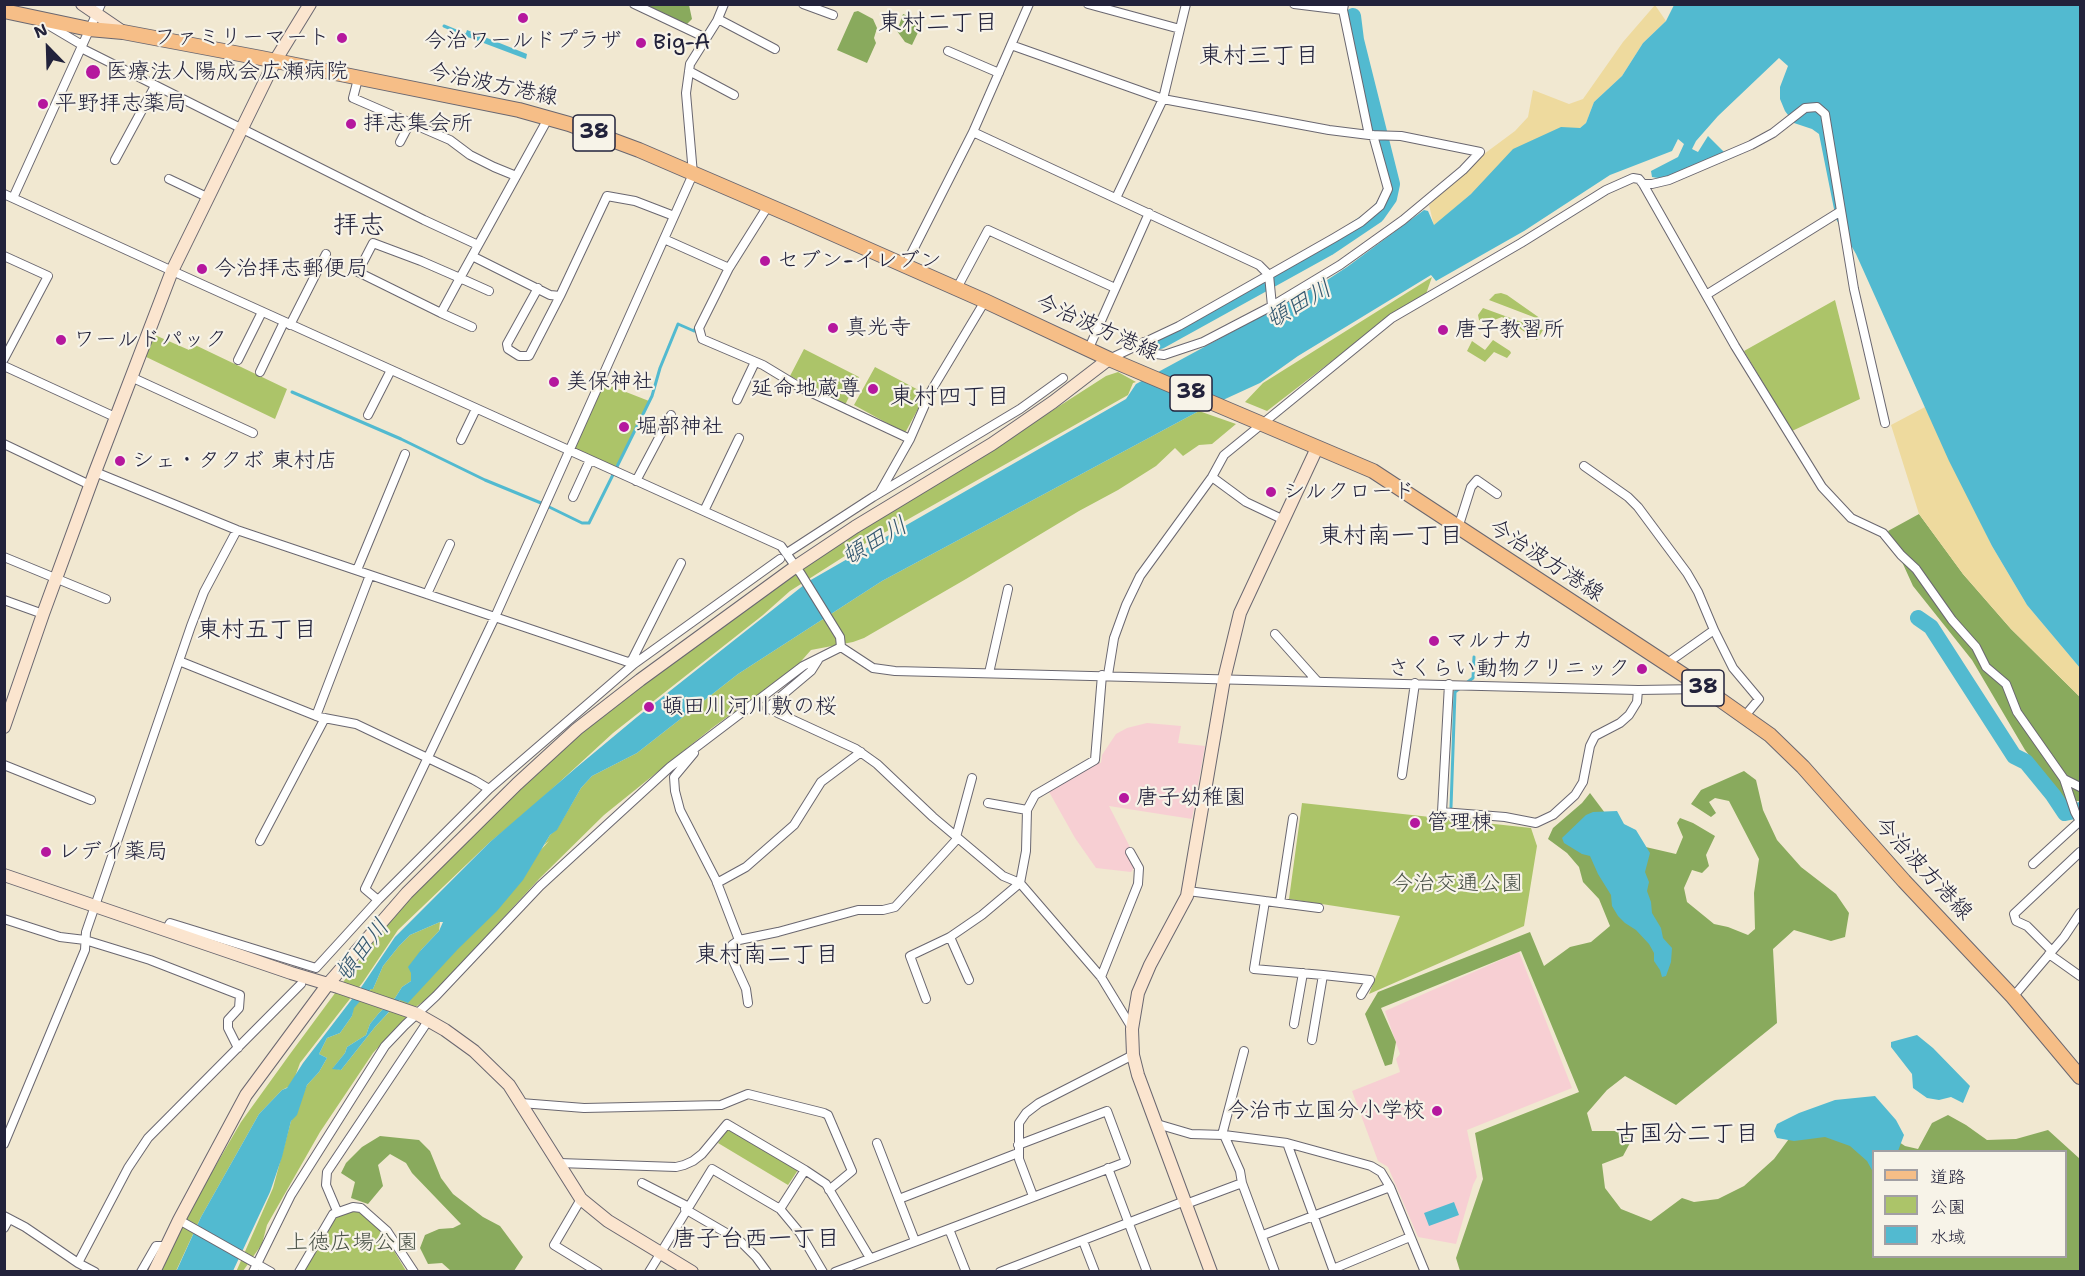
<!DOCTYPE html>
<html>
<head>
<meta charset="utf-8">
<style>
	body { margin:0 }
	#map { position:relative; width:2085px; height:1276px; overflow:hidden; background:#f1e8d1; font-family:"Shantell Sans","Klee One",sans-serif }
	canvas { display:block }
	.frame { position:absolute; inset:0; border:6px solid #22223b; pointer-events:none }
	.legend { position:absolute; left:1872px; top:1150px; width:195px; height:108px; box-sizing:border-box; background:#f7f3e8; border:2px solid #a29fa3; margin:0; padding:8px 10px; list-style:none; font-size:18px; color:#22223b }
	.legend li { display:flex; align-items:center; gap:12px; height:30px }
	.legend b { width:30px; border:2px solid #a29fa3 }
	.north { position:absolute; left:18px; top:18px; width:60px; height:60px; -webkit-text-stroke:4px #f7f3e8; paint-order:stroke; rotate:337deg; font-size:16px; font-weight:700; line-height:24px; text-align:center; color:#22223b }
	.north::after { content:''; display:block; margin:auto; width:21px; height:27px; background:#22223b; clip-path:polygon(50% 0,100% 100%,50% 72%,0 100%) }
</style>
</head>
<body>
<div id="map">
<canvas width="2085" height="1276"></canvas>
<div class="frame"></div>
<ul class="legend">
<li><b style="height:8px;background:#f6be87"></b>道路</li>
<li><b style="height:16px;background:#acc469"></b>公園</li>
<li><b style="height:16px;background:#52bad0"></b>水域</li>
</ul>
<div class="north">N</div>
</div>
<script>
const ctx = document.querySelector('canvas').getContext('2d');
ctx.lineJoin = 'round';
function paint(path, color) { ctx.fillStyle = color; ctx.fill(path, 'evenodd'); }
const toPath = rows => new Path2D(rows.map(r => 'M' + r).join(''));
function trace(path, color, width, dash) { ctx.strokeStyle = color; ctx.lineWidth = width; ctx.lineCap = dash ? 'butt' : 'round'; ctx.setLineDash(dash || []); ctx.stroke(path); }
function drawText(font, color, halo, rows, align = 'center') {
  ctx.font = font + ' "Shantell Sans","Klee One",sans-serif'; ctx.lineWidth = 4.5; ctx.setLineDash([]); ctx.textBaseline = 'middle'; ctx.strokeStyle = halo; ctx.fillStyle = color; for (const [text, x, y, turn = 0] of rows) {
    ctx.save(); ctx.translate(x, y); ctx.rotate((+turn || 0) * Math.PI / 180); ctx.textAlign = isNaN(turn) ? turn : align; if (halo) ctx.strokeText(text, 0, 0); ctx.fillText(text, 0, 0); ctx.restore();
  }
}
const built = toPath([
	[1147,723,1181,726,1178,743,1205,746,1192,819,1109,806,1131,849,1136,866,1131,872,1096,868,1075,838,1048,790,1095,762,1101,763,1102,755,1116,734,1127,728],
	[1519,952,1572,1088,1467,1130,1477,1177,1473,1185,1456,1244,1418,1237,1388,1167,1378,1161,1352,1091,1400,1072,1396,1059,1400,1054,1385,1011]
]);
const green = toPath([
	[1432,277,1426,294,1376,327,1267,411,1245,402,1263,383],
	[1501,293,1507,295,1544,321,1489,300,1495,294],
	[1835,300,1860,399,1792,431,1744,351],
	[1483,308,1516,320,1543,330,1537,340,1502,317,1489,322,1487,325,1479,320,1478,315],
	[148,332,189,350,193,344,287,389,275,419,140,354],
	[1493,340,1510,351,1511,353,1507,358,1494,352,1485,362,1467,351,1472,341,1485,350],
	[804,349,859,377,844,407,807,388,800,381,790,376],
	[875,367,926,394,905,433,854,405],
	[1118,372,1136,382,1133,383,1128,395,859,547,790,591,763,615,613,733,528,811,490,842,398,930,363,982,300,1063,292,1085,282,1090,259,1114,201,1217,176,1271,158,1272,205,1184,241,1122,290,1054,378,935,425,882,497,810,593,722,825,551,1022,430,1106,376],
	[603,383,649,401,615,469,573,450],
	[1199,411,1236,424,1212,444,1199,445,1183,456,1175,448,1156,466,1118,490,1079,511,966,579,864,638,853,642,811,650,796,667,712,728,604,815,540,878,431,996,417,1006,373,1053,320,1132,267,1225,262,1244,243,1271,236,1272,273,1188,291,1121,307,1085,319,1072,327,1058,319,1054,327,1038,340,1033,352,1016,353,1008,371,989,373,989,383,966,399,946,410,935,440,922,439,931,421,950,411,973,411,981,402,987,395,998,379,1013,370,1024,366,1035,347,1047,345,1053,333,1068,341,1070,375,1027,549,841,544,845,550,835,557,829,581,788,592,776,637,753,738,674,882,581],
	[1302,803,1531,828,1537,846,1524,926,1369,994,1400,916,1289,899],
	[728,1129,798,1170,788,1185,718,1143],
	[359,1210,381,1229,406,1271,303,1272,333,1219,345,1211]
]);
const forest = toPath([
	[647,5,689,5,692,19,686,25,646,7],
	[858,11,873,19,877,28,874,38,876,43,867,63,837,50,854,12],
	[903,14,923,22,912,45,905,42,897,31],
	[1919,514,1963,574,2011,629,2080,697,2080,801,2065,801,2025,750,1972,660,1913,586,1888,531],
	[1744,771,1756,780,1763,810,1777,840,1801,867,1836,894,1849,913,1845,937,1831,941,1794,930,1773,949,1777,1023,1676,1105,1625,1076,1607,1090,1587,1113,1592,1131,1619,1131,1631,1141,1623,1156,1602,1164,1605,1188,1621,1209,1651,1221,1682,1198,1694,1202,1718,1199,1744,1186,1774,1159,1797,1128,1869,1122,1905,1146,1918,1149,1932,1123,1948,1115,1966,1125,1987,1140,2016,1139,2048,1130,2080,1159,2080,1271,1460,1271,1456,1258,1483,1179,1475,1133,1579,1092,1521,951,1381,1008,1396,1042,1392,1064,1385,1066,1365,1014,1378,992,1530,932,1544,966,1570,947,1591,942,1610,926,1599,899,1583,882,1579,867,1567,853,1548,839,1553,828,1582,803,1590,793,1608,817,1637,845,1676,854,1683,837,1677,823,1680,818,1693,823,1715,836,1706,855,1709,866,1702,873,1692,870,1684,888,1687,902,1714,924,1728,927,1748,935,1755,929,1754,893,1759,859,1729,801,1715,798,1709,802,1716,813,1711,817,1691,804,1701,790],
	[1874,1152,2066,1152,2066,1256,1874,1256],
	[380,1136,419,1140,430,1151,441,1178,453,1194,483,1217,500,1226,523,1257,514,1271,451,1271,442,1263,428,1264,420,1248,425,1235,439,1229,453,1228,461,1224,412,1173,406,1163,390,1154,378,1165,383,1186,368,1204,351,1198,355,1182,341,1173,346,1163,362,1147]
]);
const sand = toPath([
	[1655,5,1666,21,1643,43,1622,76,1594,102,1586,123,1580,128,1561,128,1471,194,1434,226,1429,205,1484,154,1515,131,1528,117,1533,90,1569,104,1583,99,1623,42],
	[1925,407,1992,546,2027,605,2080,668,2080,697,2011,629,1963,574,1919,514,1891,425]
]);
const water = toPath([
	[1674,5,2080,5,2080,668,2027,605,1992,546,1949,461,1856,254,1836,219,1819,134,1812,129,1794,123,1785,111,1780,99,1780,87,1788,66,1779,58,1718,116,1696,141,1692,149,1698,152,1708,136,1724,152,1700,164,1664,179,1652,177,1651,171,1678,157,1684,144,1678,139,1672,151,1610,175,1524,231,1436,281,1431,275,1298,356,1260,383,1199,411,882,581,738,674,637,753,592,776,581,788,557,830,550,835,523,880,497,911,458,949,408,1003,400,1000,375,1027,341,1070,332,1069,345,1053,347,1047,366,1035,370,1024,379,1013,395,998,402,987,411,981,411,973,408,967,421,950,439,931,443,922,440,922,410,935,399,946,383,966,373,989,371,989,354,1008,352,1016,340,1033,327,1038,319,1054,327,1058,319,1072,307,1085,297,1115,291,1121,282,1157,270,1192,233,1271,176,1272,201,1217,259,1114,282,1090,287,1088,303,1063,362,986,395,937,490,842,577,767,637,717,809,581,1126,399,1136,384,1324,282,1347,267,1424,210,1428,211,1434,225,1471,194,1513,149,1561,127,1580,128,1586,123,1594,102,1622,76,1643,43,1666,21],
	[467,30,527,54,526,59,465,36],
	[1617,811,1624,824,1636,830,1650,853,1645,872,1649,882,1647,891,1651,902,1652,913,1661,928,1663,938,1672,948,1671,962,1666,976,1662,977,1660,970,1654,961,1654,953,1649,944,1636,930,1625,923,1618,916,1612,906,1611,895,1598,874,1590,856,1582,854,1564,843,1562,838,1586,815,1593,812],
	[1917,1035,1933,1048,1970,1086,1963,1103,1951,1097,1939,1100,1927,1098,1913,1088,1912,1074,1891,1047,1891,1042],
	[1875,1096,1896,1120,1904,1135,1898,1151,1874,1152,1873,1172,1867,1161,1850,1146,1825,1137,1794,1141,1777,1138,1774,1131,1777,1124,1799,1113,1835,1100],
	[1454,1202,1459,1215,1429,1226,1424,1213]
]);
const stream = toPath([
	[444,26,468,36],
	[292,392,401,439,485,480,541,503,582,523,589,523,652,396,660,368,678,324,694,331,696,327],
	[1465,684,1473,678,1474,657],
	[1451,807,1455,692,1460,688]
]);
const river = toPath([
	[1160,341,1328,248,1377,215,1389,198,1392,184,1356,40,1353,16],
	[1918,618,1931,627,2014,756,2026,762,2053,795,2065,813,2080,810]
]);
const street = toPath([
	[634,4,706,38],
	[803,4,833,15],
	[1088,4,1180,29],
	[1294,4,1343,10],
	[1344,4,1343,10,1369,135],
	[718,19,775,49],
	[45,23,82,45],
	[1011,45,1163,99,1329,130,1369,135,1401,136,1480,152,1463,170,1403,220,1340,265,1272,306,1203,342,1164,355,1156,354,1144,342],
	[81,48,424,220,478,245],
	[948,51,999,73],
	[689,71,734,95],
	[358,79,353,98,450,140,470,155,494,167,516,176],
	[973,132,1259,265,1269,275,1272,306],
	[400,142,410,123],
	[115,160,155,86],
	[169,179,207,197],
	[1643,184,1652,184,1669,180,1751,145,1773,133,1805,108,1817,107,1825,114,1854,289,1885,423],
	[4,194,168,269,781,546,801,574,840,637,841,647,873,668,895,671,1638,690,1702,689],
	[13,198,101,4],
	[1116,198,1163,99,1186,4],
	[664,239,729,268,768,206],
	[4,256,48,276,4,359],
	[472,256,550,295,560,296,607,196,635,201,674,216],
	[905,266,973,132,1029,4],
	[729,268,699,328,702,339,763,365,801,388,910,439],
	[538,288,507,344,508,349,519,356,529,356,560,296],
	[957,288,988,230,1115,288],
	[489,291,460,278,421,261,373,243,358,272,441,313,460,278,545,124,548,118],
	[1706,295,1841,211],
	[441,313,472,327],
	[290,325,326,254],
	[1089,348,1149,213],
	[1109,359,1179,326,1334,238,1361,222,1380,206,1388,189,1373,135],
	[238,360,262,312],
	[4,366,115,417],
	[260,372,284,322],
	[131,377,253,433],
	[737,400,755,362],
	[368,415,391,370],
	[461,440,476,409],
	[4,444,90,485],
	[1584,466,1628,497,1638,507,1687,573,1698,592,1714,630],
	[95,472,237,530,628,662,636,658],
	[1212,477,1246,502,1284,520],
	[636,481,671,415],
	[880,492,910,439,931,391,985,301],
	[573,497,590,460],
	[704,511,739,438],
	[1458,528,1471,487,1477,480,1497,494],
	[790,551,873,497,1020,409,1063,378],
	[4,557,106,599],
	[357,570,405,454],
	[427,594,450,544],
	[4,600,43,614],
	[1275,634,1317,681],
	[632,660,681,563],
	[818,660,811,671,767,708,856,749,877,764,933,817,1003,876,1020,883,1101,977,1132,1028],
	[179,661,319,717,356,724,474,780,489,789],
	[1666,664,1714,630,1733,668,1759,699,1744,717],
	[989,673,1008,589],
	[1108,675,1114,638,1126,605,1140,576,1212,477,1224,455,1392,318,1521,243,1606,190,1633,178,1639,179,1643,184,1735,346,1822,487,1851,518,1883,533,1901,555,1916,569,1952,620,1976,647,1986,667,2006,684,2017,712,2064,779,2075,812,2080,821],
	[1449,684,1442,812,1505,817,1536,823,1553,815,1575,795,1583,782,1590,746,1595,736,1620,723,1629,715,1637,702,1638,690],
	[316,716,370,575],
	[694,753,674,777,675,791,680,810,716,880,739,940,778,932,858,910,883,910,895,907,958,838],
	[4,765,91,800],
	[1402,775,1415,683],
	[2064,779,2080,787],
	[988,803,1027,810],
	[956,837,972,778],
	[260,841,325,718],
	[2033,864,2080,821],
	[717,883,746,867,794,825,821,782,861,752],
	[1188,891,1319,908],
	[378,900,365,889,495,617,693,174,686,93,690,64,717,21,724,4],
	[1265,901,1254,969,1323,975,1312,1040],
	[1280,903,1293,818],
	[4,919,60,937,85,940,150,960,240,995,239,1008,228,1020,228,1028,238,1048],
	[166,930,170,923,316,968,378,900,489,789,634,664,780,559],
	[950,937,969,980],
	[739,940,732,945,731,956,746,989,748,1003],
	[2052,951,2064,937,2080,913],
	[2049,954,2080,976],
	[1323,975,1370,980,1361,995],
	[1101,977,1138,884,1139,868,1130,852],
	[2013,997,2052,951,2027,926,2016,921,2014,914,2080,852],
	[926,999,910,956,950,937,982,915,1020,883,1026,851,1027,810,1035,795,1095,760,1102,675],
	[1294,1024,1303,973],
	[521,1103,584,1108,721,1105,748,1094,824,1113,828,1115,852,1171,829,1190],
	[1157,1124,1191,1134,1224,1135,1287,1143,1371,1166,1381,1172,1390,1187,1425,1272],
	[1222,1135,1244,1051],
	[1224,1135,1240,1171,1242,1183,1275,1272],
	[877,1143,915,1241],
	[1287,1143,1334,1272],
	[4,1144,85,950,86,932,191,626,204,592,237,530],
	[559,1163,676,1167,684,1165,693,1161,702,1154,727,1124,805,1170,826,1184,870,1258],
	[1108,1168,1147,1272],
	[642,1183,687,1206],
	[1033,1196,1019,1159,1019,1123,1026,1113,1039,1103,1133,1055],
	[581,1199,554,1245,598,1272],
	[899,1199,1018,1153],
	[1186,1204,1242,1183],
	[685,1209,740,1241,756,1257,767,1272],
	[780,1209,805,1170],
	[337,1211,326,1185,327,1172,428,1021],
	[4,1216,25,1227,78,1263,95,1272],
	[179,1220,271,1272],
	[4,1228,9,1219],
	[949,1229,966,1272],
	[1263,1235,1390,1187],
	[1083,1241,1095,1272],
	[78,1263,128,1168,148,1138,301,984],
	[1333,1269,1410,1237],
	[141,1272,156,1246,167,1246],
	[253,1272,291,1195,385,1046,405,1025,436,996,540,886,670,767,803,666,841,647],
	[299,1272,333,1214,353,1207,361,1208,387,1231,414,1272],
	[649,1272,712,1169,780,1209,800,1233,823,1272],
	[835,1272,1126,1162,1107,1111,1018,1145],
	[1000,1272,1185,1201]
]);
const secondary = toPath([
	[82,4,123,32],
	[4,727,43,614,95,472,172,271,275,61,310,4],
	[4,875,291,973,338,987,417,1014,445,1030,474,1051,509,1085,581,1199,608,1221,692,1272],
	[154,1272,179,1220,246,1095,328,984,407,893,517,784,577,729,640,680,795,567,855,527,992,444,1053,402,1109,359],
	[1211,1272,1138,1075,1133,1055,1132,1029,1138,993,1150,965,1187,896,1224,679,1240,613,1317,448]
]);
const primary = toPath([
	[4,11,89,29,123,32,261,58,519,110,569,124,639,150,797,218,985,301,1109,359,1373,471,1705,689,1770,735,1803,767,1904,881,2013,997,2080,1077]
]);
const markers = [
	[523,18,6,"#b5179e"],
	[342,38,6,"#b5179e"],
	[641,43,6,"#b5179e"],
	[93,72,8,"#b5179e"],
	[43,104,6,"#b5179e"],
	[351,124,6,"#b5179e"],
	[765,261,6,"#b5179e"],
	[202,269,6,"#b5179e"],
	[833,328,6,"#b5179e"],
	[1443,330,6,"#b5179e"],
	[61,340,6,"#b5179e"],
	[554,382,6,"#b5179e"],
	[873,389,6,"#b5179e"],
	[624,427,6,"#b5179e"],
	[120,461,6,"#b5179e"],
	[1271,492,6,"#b5179e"],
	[1434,641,6,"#b5179e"],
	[1642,669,6,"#b5179e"],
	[649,707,6,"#b5179e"],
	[1124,798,6,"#b5179e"],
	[1415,823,6,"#b5179e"],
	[46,852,6,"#b5179e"],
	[1437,1111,6,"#b5179e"]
];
const shields = [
	[594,133,42],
	[1191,393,42],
	[1703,688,42]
];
const shieldNames = [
	["38",594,133],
	["38",1191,393],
	["38",1703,688]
];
const poiNames = [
	["ファミリーマート",330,38,"right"],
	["今治ワールドプラザ",523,41,"center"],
	["Big-A",653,43],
	["医療法人陽成会広瀬病院",106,72],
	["平野拝志薬局",55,104],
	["拝志集会所",363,124],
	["セブン-イレブン",777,261],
	["今治拝志郵便局",214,269],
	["真光寺",845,328],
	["唐子教習所",1455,330],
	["ワールドパック",73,340],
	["美保神社",566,382],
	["延命地蔵尊",861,389,"right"],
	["堀部神社",636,427],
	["シェ・タクボ 東村店",132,461],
	["シルクロード",1283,492],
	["マルナカ",1446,641],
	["さくらい動物クリニック",1630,669,"right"],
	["頓田川河川敷の桜",661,707],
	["唐子幼稚園",1136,798],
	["管理棟",1427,823],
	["レデイ薬局",58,852],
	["今治市立国分小学校",1425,1111,"right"]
];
const streetNames = [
	["今治波方港線",493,85,12],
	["今治波方港線",1097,328,24],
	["今治波方港線",1546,561,33],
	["今治波方港線",1923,869,47]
];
const parkNames = [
	["今治交通公園",1457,884],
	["上徳広場公園",352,1243]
];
const neighbourhoodNames = [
	["東村二丁目",938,24],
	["東村三丁目",1259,57],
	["東村四丁目",950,398],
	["東村南一丁目",1391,537],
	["東村五丁目",257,631],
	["東村南二丁目",767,956],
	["古国分二丁目",1687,1135],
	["唐子台西一丁目",756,1240]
];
const waterNames = [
	["頓田川",1299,305,-30],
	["頓田川",875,542,-30],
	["頓田川",363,951,-52]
];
const quarterNames = [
	["拝志",359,226]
];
paint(built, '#f7cfd3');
paint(green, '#acc469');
paint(forest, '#89aa5d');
paint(sand, '#eeda9e');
paint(water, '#52bad0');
trace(stream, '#52bad0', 3);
trace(river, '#52bad0', 16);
trace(street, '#6a6770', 10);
trace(secondary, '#6a6770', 14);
trace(primary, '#6a6770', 16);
trace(street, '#fff', 8);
trace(secondary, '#fbe5cf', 12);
trace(primary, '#f6be87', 14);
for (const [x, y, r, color] of markers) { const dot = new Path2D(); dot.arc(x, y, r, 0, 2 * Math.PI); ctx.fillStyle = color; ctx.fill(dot); trace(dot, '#f7f3e8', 2); }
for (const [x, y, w] of shields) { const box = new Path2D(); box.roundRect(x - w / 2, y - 18, w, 36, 4.5); ctx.fillStyle = '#f7f3e8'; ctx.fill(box); trace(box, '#22223b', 1.5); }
drawText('bold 21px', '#22223b', null, shieldNames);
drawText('22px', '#22223b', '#f7f3e8', poiNames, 'left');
drawText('22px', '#22223b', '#f7f3e8', streetNames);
drawText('22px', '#4b5349', '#f7f3e8', parkNames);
drawText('24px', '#22223b', '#f7f3e8', neighbourhoodNames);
drawText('italic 24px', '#33576f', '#f7f3e8', waterNames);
drawText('26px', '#22223b', '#f7f3e8', quarterNames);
</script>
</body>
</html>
